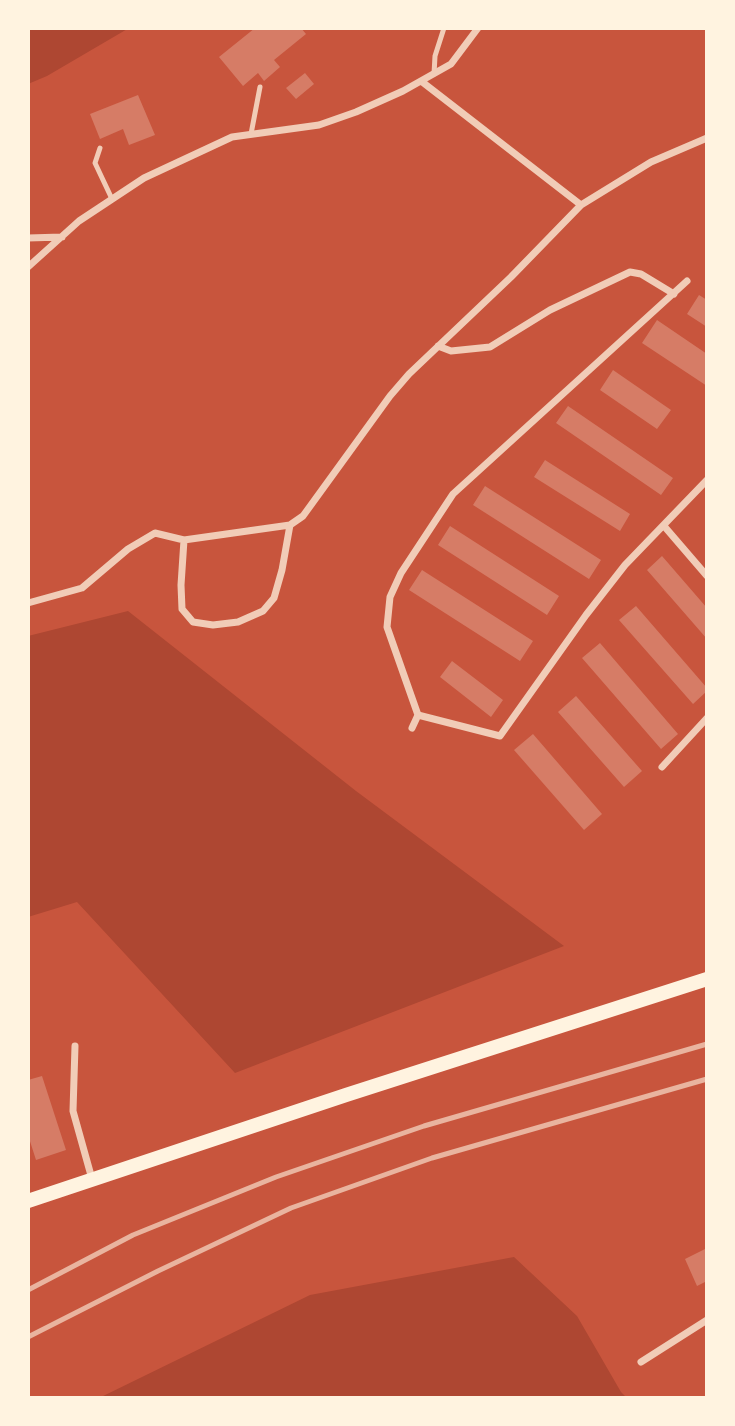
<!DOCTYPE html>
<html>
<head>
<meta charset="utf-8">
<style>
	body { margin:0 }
	#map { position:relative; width:735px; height:1426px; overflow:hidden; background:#c8553d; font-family:Inter,sans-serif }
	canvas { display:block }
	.frame { position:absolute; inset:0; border:30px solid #fff3e0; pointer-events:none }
</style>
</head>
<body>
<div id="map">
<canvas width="735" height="1426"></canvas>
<div class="frame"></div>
</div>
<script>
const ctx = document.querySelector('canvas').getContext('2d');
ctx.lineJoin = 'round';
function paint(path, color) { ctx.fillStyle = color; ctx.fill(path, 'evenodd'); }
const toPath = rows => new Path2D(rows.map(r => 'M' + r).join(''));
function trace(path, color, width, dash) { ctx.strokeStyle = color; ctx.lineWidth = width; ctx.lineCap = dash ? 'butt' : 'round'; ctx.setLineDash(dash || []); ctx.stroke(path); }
const green = toPath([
	[28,28,129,28,47,76,28,84],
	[128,611,356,791,564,946,235,1073,77,902,28,917,28,636],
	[514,1257,577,1316,621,1392,627,1398,99,1398,310,1295]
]);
const building = toPath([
	[255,28,301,28,306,34,274,60,280,67,264,81,258,73,243,86,219,57],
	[305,73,314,84,296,99,286,88],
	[138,95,155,135,129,145,123,129,100,139,90,114],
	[699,295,707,300,707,327,687,314],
	[657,320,707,354,707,386,642,343],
	[613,370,671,410,657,429,600,390],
	[568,406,673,478,661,495,556,423],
	[545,460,630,514,620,531,534,477],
	[485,486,601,560,589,579,473,505],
	[450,526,559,596,547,615,438,545],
	[662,556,707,608,707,639,647,570],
	[422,570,533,641,520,661,409,590],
	[636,606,707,688,707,691,693,704,619,620],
	[600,643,678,734,661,749,582,658],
	[452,661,503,700,491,717,440,677],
	[576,696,642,771,624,787,558,712],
	[533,734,602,814,584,830,514,750],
	[42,1076,66,1150,36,1160,28,1135,28,1080],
	[707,1248,707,1281,697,1286,685,1259]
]);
const service = toPath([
	[434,74,435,56,444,28],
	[251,134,260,87],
	[100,148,95,163,112,199]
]);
const minor = toPath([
	[421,81,581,205],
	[28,238,62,237],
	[28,267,79,221,144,178,232,137,319,125,356,112,403,91,451,64,478,28],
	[438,346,451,351,490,347,550,310,630,272,641,274,674,294],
	[664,526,707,576],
	[184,540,181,585,182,609,193,622,213,625,238,622,263,611,274,598,282,570,290,525],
	[28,603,82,588,128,549,155,533,184,540,290,525,303,516,390,396,409,374,511,277,581,205,651,162,707,138],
	[418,715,500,736,586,615,625,565,707,480],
	[412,728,418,715,387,627,390,597,401,573,453,494,687,281],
	[662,767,707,718],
	[75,1046,73,1111,92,1179],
	[641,1362,707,1320]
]);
const secondary = toPath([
	[28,1201,346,1095,707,979]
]);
const rail = toPath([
	[28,1290,133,1235,276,1177,424,1126,707,1044],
	[28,1337,158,1271,291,1208,432,1158,707,1079]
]);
paint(green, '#ae4732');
paint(building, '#d67c66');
trace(service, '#f1ccb7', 5);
trace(minor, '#f1ccb7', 7);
trace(secondary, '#fff3e0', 14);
trace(rail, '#e9b49f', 5);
</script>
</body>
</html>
